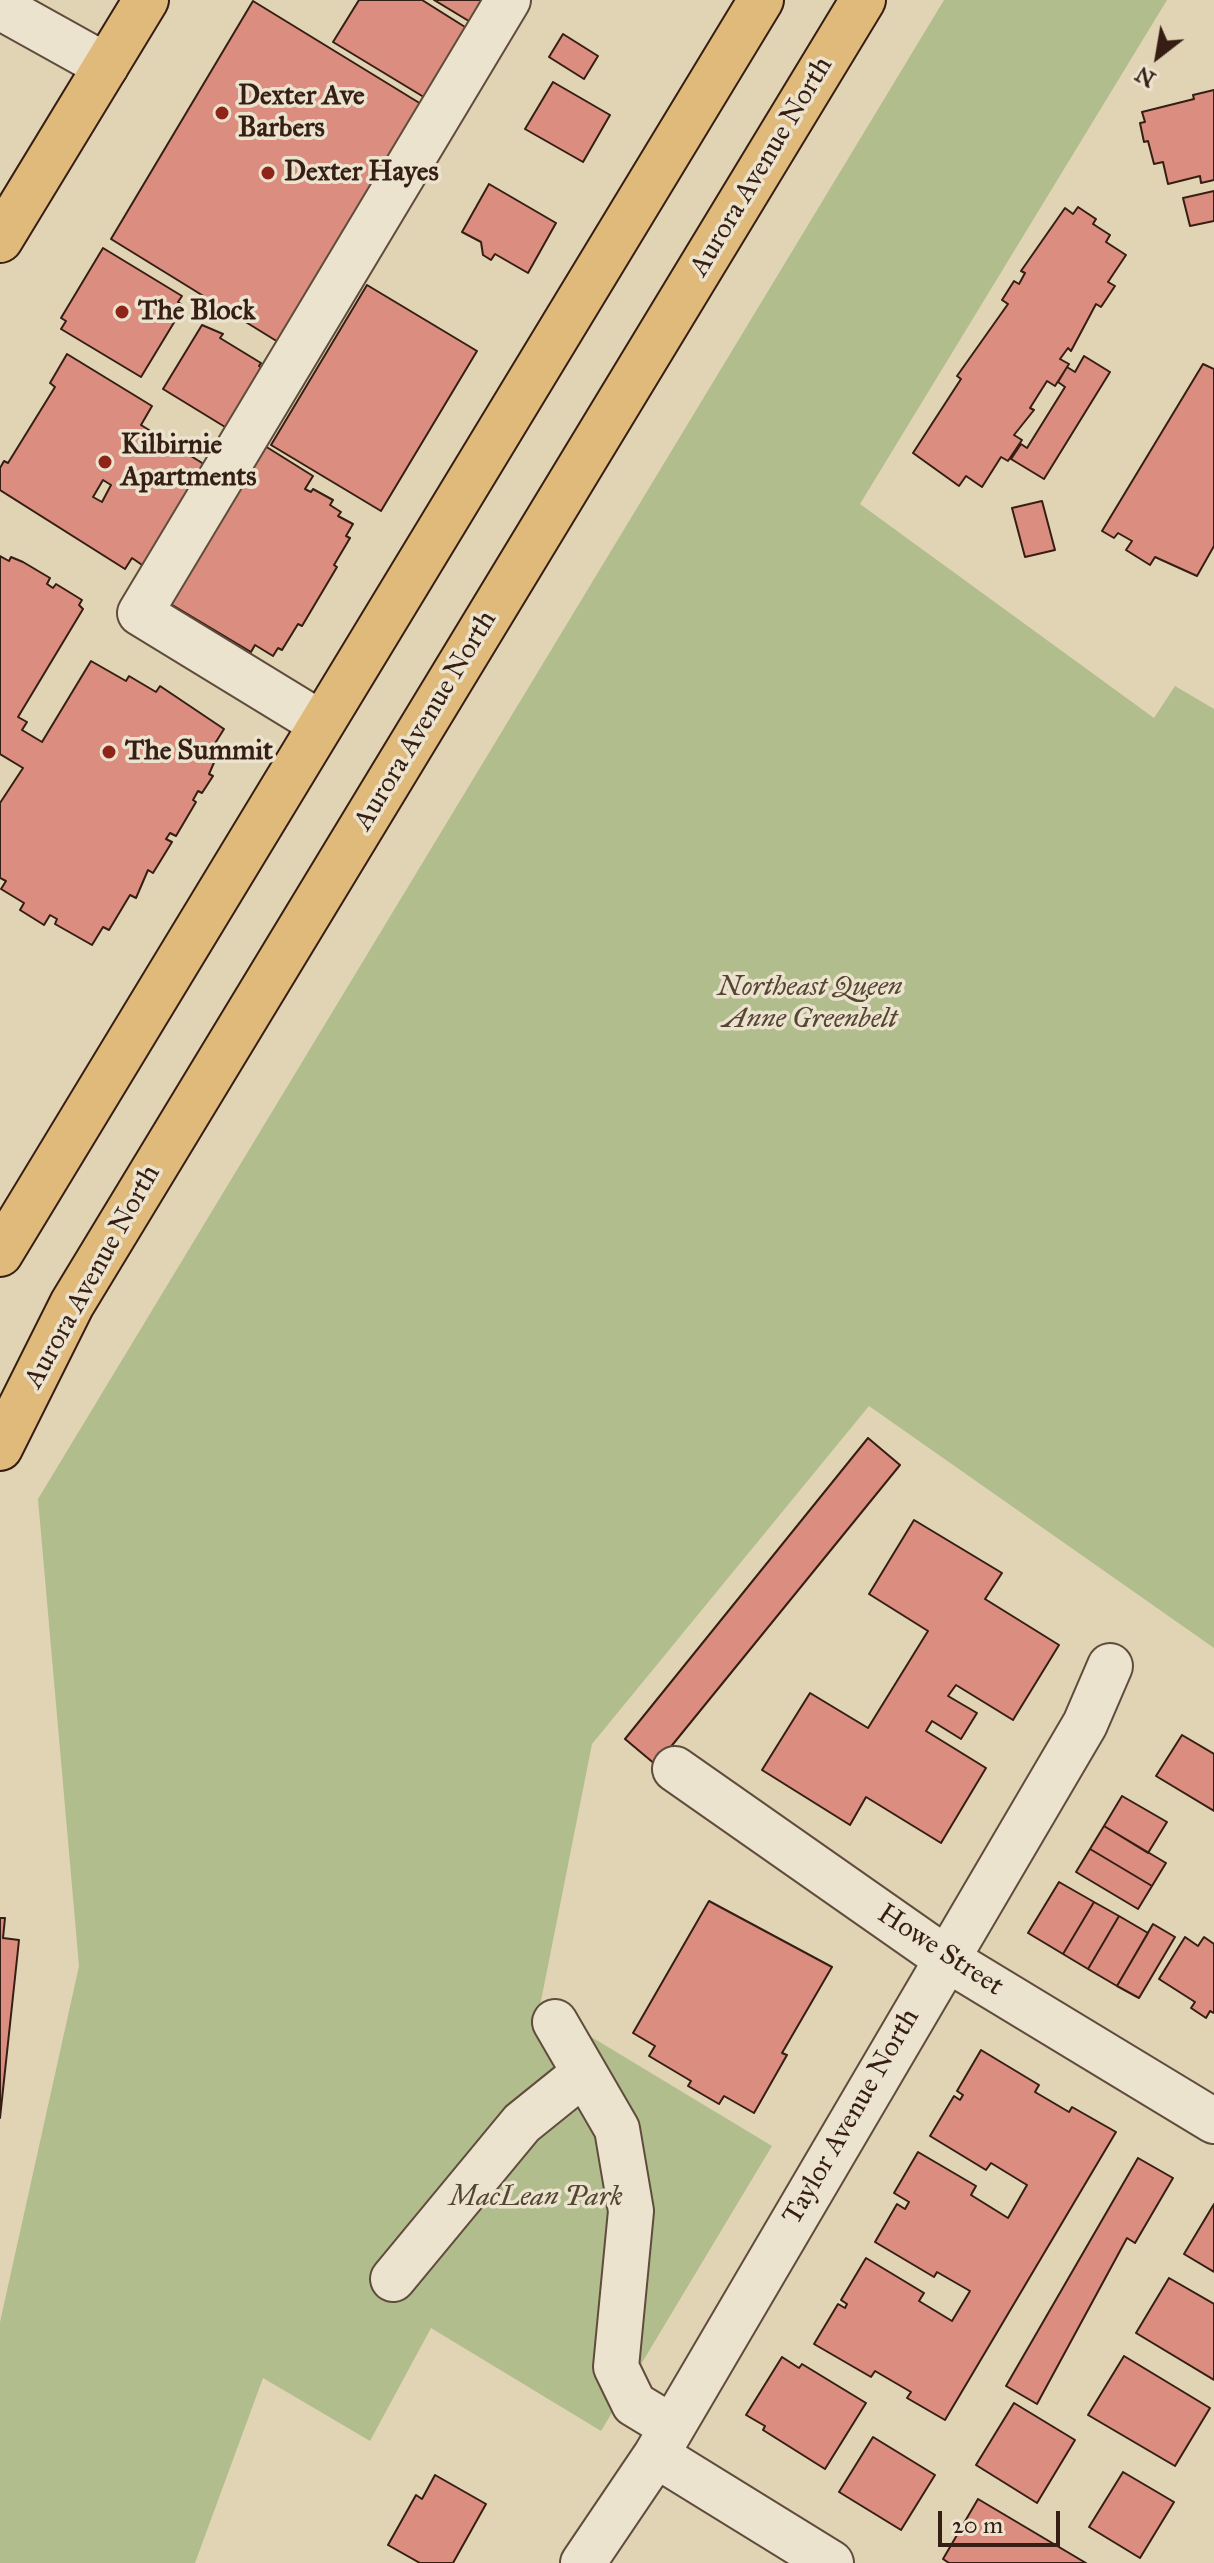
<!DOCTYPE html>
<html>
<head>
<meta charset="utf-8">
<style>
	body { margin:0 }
	#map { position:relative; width:1214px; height:2563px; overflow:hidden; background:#e0d4b4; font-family:"IM FELL Great Primer",serif }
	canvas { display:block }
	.north { position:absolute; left:1118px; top:16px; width:80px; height:80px; -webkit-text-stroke:6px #ebe3ce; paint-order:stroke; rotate:211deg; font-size:22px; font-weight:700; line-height:32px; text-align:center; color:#361e14 }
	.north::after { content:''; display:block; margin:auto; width:28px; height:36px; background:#361e14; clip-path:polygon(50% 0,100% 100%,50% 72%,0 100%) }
	.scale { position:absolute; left:938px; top:2511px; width:122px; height:36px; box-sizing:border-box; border:4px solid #361e14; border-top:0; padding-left:10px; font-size:24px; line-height:28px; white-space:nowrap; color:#361e14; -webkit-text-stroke:6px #ebe3ce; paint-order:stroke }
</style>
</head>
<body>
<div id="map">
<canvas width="1214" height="2563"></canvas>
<div class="north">N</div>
<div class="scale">20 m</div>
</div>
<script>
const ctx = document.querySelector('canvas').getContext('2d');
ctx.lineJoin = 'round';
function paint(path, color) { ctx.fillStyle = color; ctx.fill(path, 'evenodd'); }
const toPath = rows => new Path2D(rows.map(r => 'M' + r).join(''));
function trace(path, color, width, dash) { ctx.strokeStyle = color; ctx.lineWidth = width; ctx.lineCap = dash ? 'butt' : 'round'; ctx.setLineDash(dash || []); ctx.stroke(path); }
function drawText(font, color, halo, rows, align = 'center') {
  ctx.font = font + ' "IM FELL Great Primer",serif'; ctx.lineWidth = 7; ctx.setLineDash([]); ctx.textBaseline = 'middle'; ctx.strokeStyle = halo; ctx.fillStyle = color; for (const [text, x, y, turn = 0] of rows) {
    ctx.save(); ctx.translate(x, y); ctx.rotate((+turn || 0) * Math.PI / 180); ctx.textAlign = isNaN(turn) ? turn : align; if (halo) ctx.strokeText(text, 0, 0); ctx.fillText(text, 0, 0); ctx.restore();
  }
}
const green = toPath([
	[944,0,1167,0,860,504,1154,718,1175,686,1214,709,1214,1648,869,1406,592,1744,540,2006,772,2146,601,2431,431,2328,370,2441,263,2378,195,2563,0,2563,0,2322,79,1966,38,1499]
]);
const building = toPath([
	[359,0,422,0,473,32,432,102,333,42,359,0],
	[434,0,493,0,477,26,434,0],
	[253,1,426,107,283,345,111,239,253,1],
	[563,34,598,56,584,79,549,57,563,34],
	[553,82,610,115,583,162,525,129,553,82],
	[1214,90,1214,180,1201,183,1200,176,1168,184,1163,162,1154,164,1148,141,1144,142,1140,123,1145,122,1142,112,1194,99,1193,95,1214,90],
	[489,184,556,223,528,273,495,254,491,260,483,255,481,242,462,232,489,184],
	[1214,191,1214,221,1190,226,1183,198,1214,191],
	[1078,207,1096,219,1093,224,1110,235,1106,242,1126,255,1108,282,1115,286,1101,307,1096,304,1071,351,1068,348,1060,359,1069,364,1055,386,1047,381,1030,408,1034,410,1014,435,1022,440,1008,461,1001,457,982,487,966,476,959,486,913,453,961,379,957,376,1008,304,1002,300,1014,281,1019,284,1025,273,1021,271,1065,208,1073,214,1078,207],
	[103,248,182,296,178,302,184,306,141,377,61,329,66,321,61,318,103,248],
	[367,285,477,351,381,511,271,445,367,285],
	[202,325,223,334,220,338,261,363,259,366,266,371,230,430,163,389,202,325],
	[67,354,152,406,141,425,207,466,145,567,132,558,125,569,0,490,0,468,4,461,8,463,55,387,50,383,67,354],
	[103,480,111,485,102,502,93,497,103,480],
	[1084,356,1110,372,1044,479,1011,459,1021,444,1027,448,1065,387,1058,382,1067,367,1075,372,1084,356],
	[1203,364,1214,369,1214,546,1197,576,1155,557,1150,565,1126,550,1132,541,1118,533,1114,538,1102,531,1203,364],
	[265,446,313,476,305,489,311,492,313,489,333,500,330,505,341,512,338,516,353,524,346,536,350,538,334,565,337,567,302,626,298,624,282,650,278,648,273,656,255,645,251,652,169,603,265,446],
	[1042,501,1055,550,1025,557,1012,508,1042,501],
	[0,556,9,561,11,557,23,562,50,578,47,584,53,588,56,584,82,600,79,605,83,609,18,717,27,722,22,730,42,742,91,661,126,681,129,676,156,692,160,686,224,729,214,745,220,749,209,774,213,776,202,793,198,791,193,800,196,802,176,836,170,833,166,839,172,842,153,873,148,870,136,898,130,895,109,930,103,927,92,945,55,924,57,919,50,915,44,925,20,910,24,903,1,889,6,881,0,878,0,803,23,768,0,754,0,556],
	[868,1438,900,1465,656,1765,625,1739,868,1438],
	[914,1520,1002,1573,985,1599,1059,1645,1013,1720,956,1685,948,1696,977,1713,961,1739,932,1721,926,1731,986,1768,941,1843,866,1797,850,1825,762,1770,810,1693,868,1728,928,1631,869,1594,914,1520],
	[1182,1735,1214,1754,1214,1811,1156,1776,1182,1735],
	[1122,1796,1167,1822,1148,1853,1104,1826,1122,1796],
	[1104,1826,1166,1863,1152,1886,1090,1849,1104,1826],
	[1090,1849,1152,1886,1138,1909,1076,1872,1090,1849],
	[1059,1882,1094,1902,1063,1954,1028,1933,1059,1882],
	[709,1901,832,1967,782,2053,787,2055,754,2113,724,2096,719,2104,688,2086,691,2081,649,2056,655,2046,633,2033,709,1901],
	[1094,1902,1119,1916,1088,1969,1063,1954,1094,1902],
	[1119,1916,1148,1933,1117,1986,1088,1969,1119,1916],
	[0,1918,5,1918,3,1938,19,1940,0,2118,0,1918],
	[1153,1924,1175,1937,1139,1998,1117,1986,1153,1924],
	[1185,1937,1198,1946,1204,1937,1214,1944,1214,2013,1210,2011,1206,2018,1191,2008,1195,2002,1159,1979,1185,1937],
	[981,2050,1039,2085,1035,2092,1069,2112,1072,2107,1116,2132,945,2420,907,2398,911,2392,875,2371,871,2377,814,2344,838,2304,845,2308,847,2304,841,2300,866,2258,924,2293,919,2301,952,2321,970,2291,937,2272,934,2277,875,2242,897,2204,905,2209,909,2202,894,2193,918,2152,976,2186,971,2195,1008,2218,1027,2185,991,2163,986,2170,930,2136,954,2096,960,2100,963,2095,957,2091,981,2050],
	[1138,2158,1173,2178,1135,2243,1127,2238,1037,2404,1006,2386,1138,2158],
	[1214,2204,1214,2272,1184,2254,1214,2204],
	[1169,2278,1214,2304,1214,2380,1136,2333,1169,2278],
	[1124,2356,1210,2408,1175,2466,1088,2415,1124,2356],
	[782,2357,799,2368,802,2364,866,2403,825,2469,763,2430,765,2426,746,2415,782,2357],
	[1014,2403,1075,2440,1037,2503,976,2465,1014,2403],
	[873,2437,935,2475,901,2530,839,2492,873,2437],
	[1123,2472,1174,2502,1140,2558,1089,2527,1123,2472],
	[435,2475,486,2504,453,2563,420,2563,388,2545,416,2495,422,2499,435,2475],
	[978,2499,1086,2563,949,2563,943,2559,978,2499]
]);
const minor = toPath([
	[0,7,106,66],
	[320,723,140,613,508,0],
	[675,1769,945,1958,1214,2121],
	[555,2022,617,2129,631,2211,616,2367,634,2404,672,2427],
	[393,2279,522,2123,584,2073],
	[656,2455,831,2563],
	[583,2563,656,2455,1085,1724,1110,1666]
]);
const major = toPath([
	[0,240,146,0]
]);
const highway = toPath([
	[0,1254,761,0],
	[0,1448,72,1304,863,0]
]);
const markers = [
	[222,113,8,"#8f2418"],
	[268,173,8,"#8f2418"],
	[122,312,8,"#8f2418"],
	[105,462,8,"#8f2418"],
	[109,752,8,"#8f2418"]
];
const poiNames = [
	["Dexter Ave",238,97],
	["Barbers",238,129],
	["Dexter Hayes",284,173],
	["The Block",138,312],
	["Kilbirnie",121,446],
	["Apartments",121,478],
	["The Summit",125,752]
];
const streetNames = [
	["Aurora Avenue North",762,167,-59],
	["Aurora Avenue North",426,721,-59],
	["Aurora Avenue North",93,1277,-61],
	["Howe Street",940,1951,33],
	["Taylor Avenue North",852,2117,-60]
];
const parkNames = [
	["Northeast Queen",810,988],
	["Anne Greenbelt",810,1020],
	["MacLean Park",536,2198]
];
paint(green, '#b2bd8d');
paint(building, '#db8e7f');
trace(building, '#361e14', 2);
trace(minor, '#604c3c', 48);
trace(major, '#361e14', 48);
trace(highway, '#361e14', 48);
trace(minor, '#ebe3ce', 44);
trace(major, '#e0ba7a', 44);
trace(highway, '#e0ba7a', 44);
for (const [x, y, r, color] of markers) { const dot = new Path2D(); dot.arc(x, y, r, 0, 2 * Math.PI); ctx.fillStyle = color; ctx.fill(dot); trace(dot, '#ebe3ce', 3); }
drawText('bold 28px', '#361e14', '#ebe3ce', poiNames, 'left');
drawText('28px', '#361e14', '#ebe3ce', streetNames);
drawText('italic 28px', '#554632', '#ebe3ce', parkNames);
</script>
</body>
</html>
